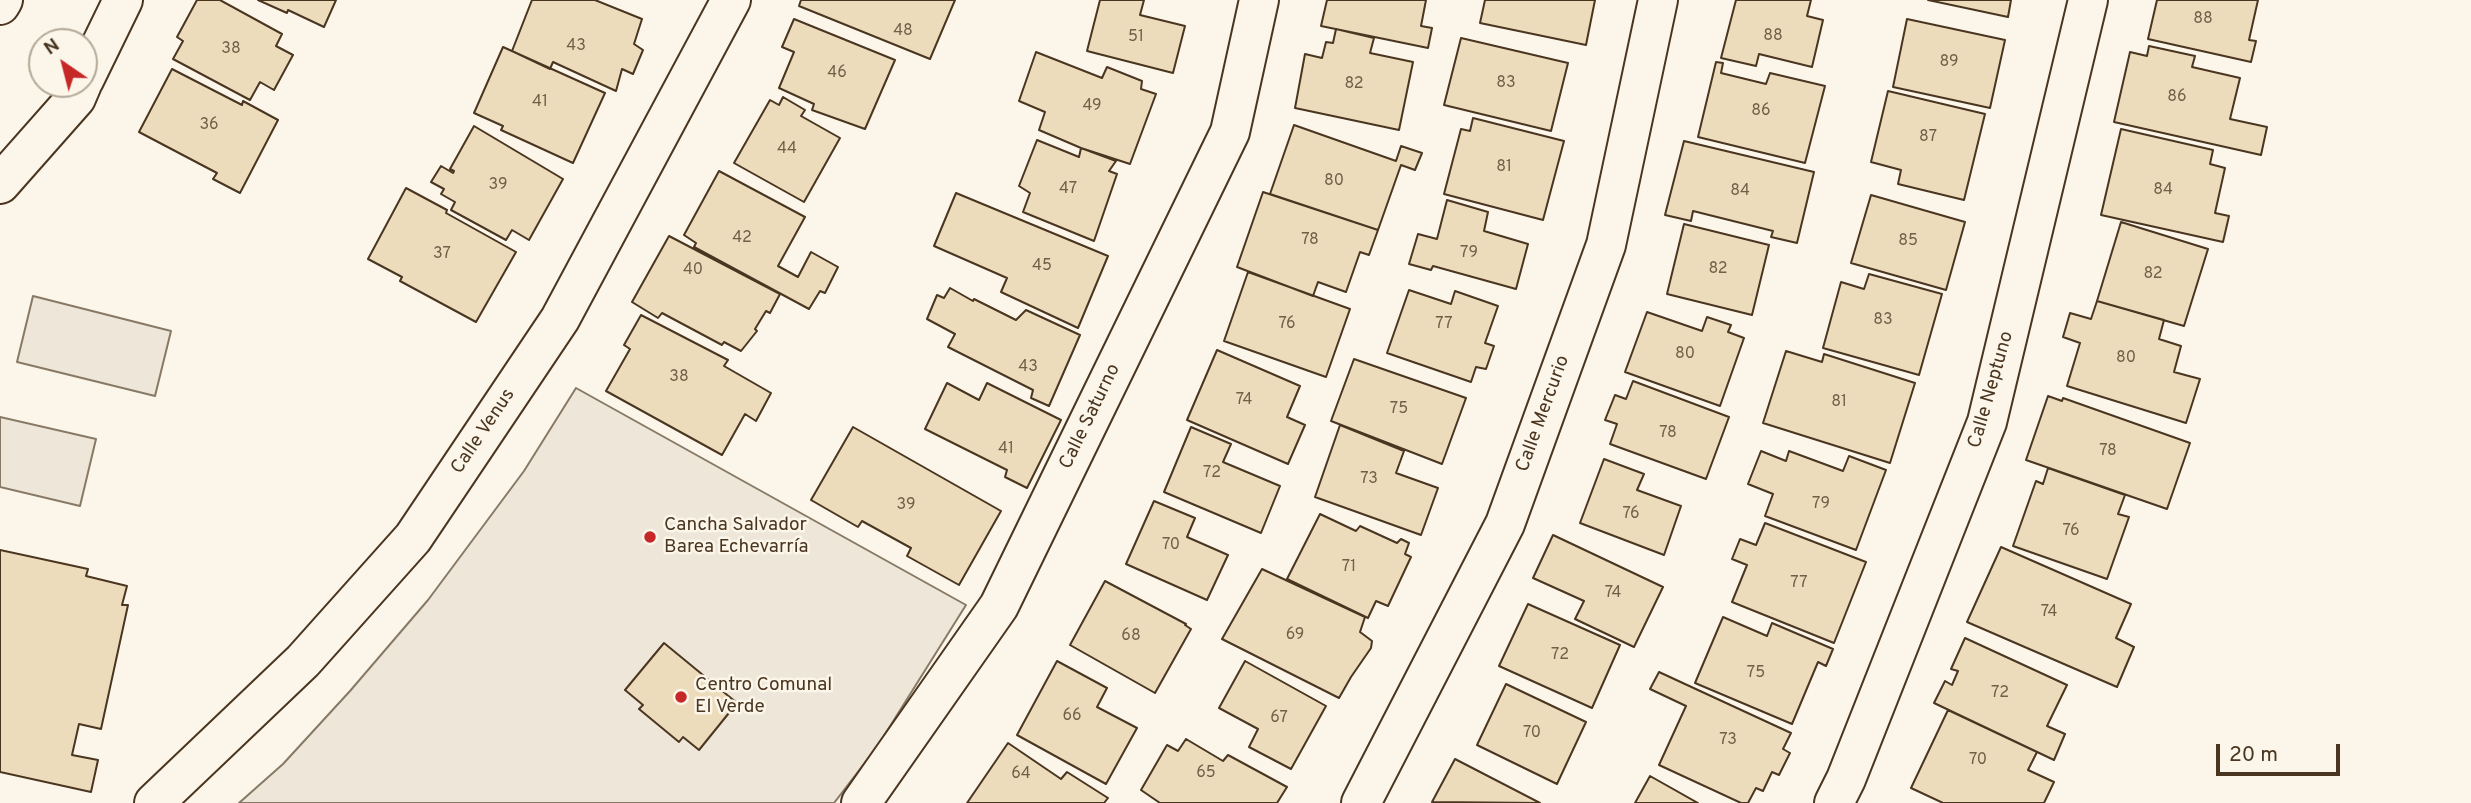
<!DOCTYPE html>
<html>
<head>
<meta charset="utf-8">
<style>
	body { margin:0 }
	#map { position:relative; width:2471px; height:803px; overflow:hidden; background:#fbf6e9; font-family:Overpass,sans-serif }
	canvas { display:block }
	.north { position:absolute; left:28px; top:28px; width:70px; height:70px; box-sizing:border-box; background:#fbf6e9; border:2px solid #b4a999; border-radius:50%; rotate:325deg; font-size:19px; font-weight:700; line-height:28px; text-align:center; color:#4a3520 }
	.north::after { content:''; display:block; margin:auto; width:24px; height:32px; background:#c62828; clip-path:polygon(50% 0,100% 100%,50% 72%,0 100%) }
	.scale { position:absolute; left:2216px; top:744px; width:124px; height:32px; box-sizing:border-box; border:4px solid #4a3520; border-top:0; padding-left:9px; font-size:21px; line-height:24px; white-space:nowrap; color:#4a3520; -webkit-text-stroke:5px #fbf6e9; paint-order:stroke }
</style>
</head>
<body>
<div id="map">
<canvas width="2471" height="803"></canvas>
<div class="north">N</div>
<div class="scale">20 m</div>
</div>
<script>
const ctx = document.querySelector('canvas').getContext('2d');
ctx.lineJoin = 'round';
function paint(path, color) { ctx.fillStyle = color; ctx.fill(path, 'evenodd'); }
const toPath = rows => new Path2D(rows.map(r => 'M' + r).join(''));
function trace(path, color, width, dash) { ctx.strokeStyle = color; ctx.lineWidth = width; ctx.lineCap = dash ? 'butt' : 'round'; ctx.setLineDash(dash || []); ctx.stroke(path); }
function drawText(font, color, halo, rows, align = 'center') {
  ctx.font = font + ' Overpass,sans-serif'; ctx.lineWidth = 5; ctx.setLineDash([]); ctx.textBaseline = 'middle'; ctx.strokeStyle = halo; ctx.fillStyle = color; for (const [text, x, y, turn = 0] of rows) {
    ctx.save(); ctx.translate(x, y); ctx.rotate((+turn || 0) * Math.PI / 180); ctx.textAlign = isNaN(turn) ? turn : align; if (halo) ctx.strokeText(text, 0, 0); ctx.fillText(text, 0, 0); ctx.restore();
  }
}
const green = toPath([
	[33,296,171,331,155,396,17,362,33,296],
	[576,388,966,605,877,747,834,803,239,803,283,764,350,691,428,600,524,471,576,388],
	[0,417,96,439,80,506,0,487,0,417]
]);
const building = toPath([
	[197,0,220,0,282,34,276,46,293,55,274,90,260,82,250,100,173,59,183,41,177,37,197,0],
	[258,0,336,0,324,27,288,10,287,13,258,0],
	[532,0,595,0,642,19,634,44,643,50,633,74,622,69,616,91,553,62,550,69,512,51,532,0],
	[801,0,955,0,930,59,799,6,801,0],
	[1100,0,1144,0,1140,15,1185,26,1173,73,1087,51,1100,0],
	[1327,0,1426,0,1421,26,1432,28,1428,48,1321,26,1327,0],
	[1485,0,1595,0,1586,45,1480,23,1485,0],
	[1736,0,1811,0,1807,16,1823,20,1812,67,1759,54,1756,66,1721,58,1736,0],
	[1928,0,2011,0,2008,17,1928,0],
	[2157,0,2258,0,2249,40,2256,41,2251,62,2148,39,2157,0],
	[794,19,895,60,865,129,812,110,814,104,779,88,794,52,782,47,794,19],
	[1907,19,2005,40,1990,108,1893,87,1907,19],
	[1336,29,1374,38,1370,53,1413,62,1399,130,1295,108,1305,54,1322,58,1326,42,1333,43,1336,29],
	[1461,38,1568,63,1551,131,1444,105,1461,38],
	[2149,46,2195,56,2192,67,2240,78,2230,119,2267,127,2261,155,2114,122,2130,52,2147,56,2149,46],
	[503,47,605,93,573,163,501,130,503,126,474,113,503,47],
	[1036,52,1102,78,1107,67,1142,81,1141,89,1156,94,1130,164,1081,148,1039,130,1045,112,1019,101,1036,52],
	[1716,62,1723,63,1721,73,1766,84,1770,73,1825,86,1805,163,1698,137,1716,62],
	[172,69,242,105,243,101,278,120,240,193,213,179,217,173,139,132,172,69],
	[1888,91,1985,114,1964,200,1898,184,1901,170,1871,162,1888,91],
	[783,97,805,110,801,116,840,138,804,202,734,163,770,100,779,105,783,97],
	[1473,118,1564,141,1543,220,1444,194,1461,129,1470,131,1473,118],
	[1294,125,1396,161,1401,146,1422,153,1415,170,1401,165,1378,230,1270,194,1294,125],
	[474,126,563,179,529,240,512,230,506,240,451,210,455,202,441,194,444,189,431,182,441,166,453,173,454,171,450,169,474,126],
	[2121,129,2213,150,2210,164,2225,168,2215,213,2229,216,2223,242,2101,215,2121,129],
	[1037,140,1079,157,1081,148,1116,161,1109,171,1117,174,1094,241,1023,212,1030,193,1019,186,1037,140],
	[1684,141,1814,172,1797,243,1771,237,1773,231,1693,211,1691,221,1665,215,1684,141],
	[719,171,805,217,778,266,798,277,811,252,838,267,825,293,820,291,809,309,694,247,696,243,684,235,719,171],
	[406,188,447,210,446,213,516,252,476,322,400,281,402,277,368,259,406,188],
	[1263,192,1378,230,1369,255,1360,252,1346,292,1318,282,1313,296,1237,267,1263,192],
	[956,193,1108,256,1078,328,1001,292,1007,278,934,246,956,193],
	[1871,195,1965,222,1946,290,1851,263,1871,195],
	[1447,200,1488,212,1484,231,1528,244,1516,289,1433,266,1431,270,1409,264,1418,234,1437,239,1447,200],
	[2121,222,2208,249,2184,326,2097,301,2121,222],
	[1684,224,1769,245,1752,315,1667,294,1684,224],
	[669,236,780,294,770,313,766,311,755,329,757,331,741,351,724,342,722,345,662,313,658,318,632,302,669,236],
	[1248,272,1350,309,1326,377,1224,341,1248,272],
	[1869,274,1942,294,1919,375,1823,348,1841,282,1864,289,1869,274],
	[950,288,973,301,974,299,1016,320,1026,310,1080,335,1049,406,1031,398,1033,390,948,347,955,334,927,319,937,295,944,298,950,288],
	[1409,290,1451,304,1455,291,1498,306,1485,343,1494,346,1486,369,1476,367,1471,382,1387,353,1409,290],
	[2097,301,2164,320,2159,339,2181,346,2174,372,2200,379,2186,423,2067,386,2080,343,2063,337,2070,313,2091,319,2097,301],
	[1647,312,1702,331,1707,317,1731,325,1728,332,1744,338,1720,406,1625,372,1647,312],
	[641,315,728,360,724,366,771,393,756,421,745,414,722,455,606,391,630,349,624,345,641,315],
	[1217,350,1300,386,1287,417,1305,425,1288,464,1187,420,1217,350],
	[1786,351,1822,362,1824,354,1915,383,1890,463,1763,423,1786,351],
	[1354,359,1466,398,1442,464,1331,421,1354,359],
	[1633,381,1729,417,1706,479,1610,444,1617,424,1605,420,1615,395,1626,399,1633,381],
	[947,383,979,400,987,383,1061,420,1027,488,1005,477,1007,470,925,429,947,383],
	[2048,396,2062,401,2063,398,2190,443,2167,509,2026,460,2048,396],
	[1340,425,1404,451,1396,473,1438,488,1421,535,1315,497,1340,425],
	[853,427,1001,511,959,585,907,556,911,548,862,521,858,527,811,500,853,427],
	[1191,427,1231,444,1223,462,1280,486,1261,533,1164,492,1191,427],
	[1761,451,1786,461,1789,451,1843,471,1849,456,1886,470,1856,550,1765,516,1773,494,1748,484,1761,451],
	[1604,459,1644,474,1637,490,1681,506,1664,555,1580,523,1604,459],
	[2048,468,2125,495,2118,514,2129,517,2107,579,2013,546,2036,481,2043,484,2048,468],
	[1154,501,1195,518,1187,537,1228,555,1207,600,1126,564,1154,501],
	[1320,514,1356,531,1360,526,1397,543,1401,539,1409,543,1405,554,1411,557,1388,606,1376,601,1368,618,1287,579,1320,514],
	[1765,523,1866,562,1834,643,1732,602,1747,565,1732,559,1740,539,1756,545,1765,523],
	[1553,535,1663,587,1634,647,1575,619,1584,601,1533,578,1553,535],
	[2001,547,2131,604,2116,638,2134,647,2117,687,1967,622,2001,547],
	[0,550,88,569,86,576,127,586,122,605,128,605,101,729,79,724,72,755,98,760,91,792,0,772,0,550],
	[1262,569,1365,617,1360,632,1372,641,1371,648,1351,677,1339,698,1222,639,1262,569],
	[1105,581,1186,624,1185,625,1191,629,1155,693,1070,645,1105,581],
	[1528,604,1620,645,1592,708,1499,666,1528,604],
	[1723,617,1767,636,1772,623,1833,649,1826,666,1818,662,1792,724,1695,683,1723,617],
	[1965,638,2067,685,2047,726,2065,734,2054,760,1934,703,1945,681,1952,685,1958,671,1951,669,1965,638],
	[664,643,737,703,699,750,683,737,679,742,639,709,643,705,625,690,664,643],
	[1057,661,1107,688,1097,707,1137,728,1106,784,1017,735,1057,661],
	[1245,661,1326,706,1291,769,1249,747,1258,729,1219,708,1245,661],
	[1659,672,1791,733,1783,749,1790,753,1779,775,1772,772,1763,791,1756,788,1748,803,1741,803,1659,765,1686,706,1650,689,1659,672],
	[1506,684,1586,722,1557,784,1477,745,1506,684],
	[1948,710,2037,752,2028,770,2054,782,2044,803,1943,803,1911,788,1948,710],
	[1186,739,1223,761,1228,755,1287,787,1277,803,1160,803,1141,790,1167,745,1178,751,1186,739],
	[1008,743,1061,779,1067,772,1108,798,1104,803,967,803,1008,743],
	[1455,759,1540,803,1432,802,1455,759],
	[1650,776,1698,803,1635,803,1650,776]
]);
const minor = toPath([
	[0,5,3,0],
	[84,80,123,0],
	[0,184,76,98,82,84],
	[154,803,303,661,413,538,560,319,731,0],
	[861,803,999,606,1230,132,1259,0],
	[1361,803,1505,524,1606,245,1658,0],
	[1834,803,1846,779,1987,422,2088,0]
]);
const markers = [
	[650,537,7,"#c62828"],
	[681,697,7,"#c62828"]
];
const numberNames = [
	["88",2203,20],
	["48",903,32],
	["88",1773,37],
	["51",1136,38],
	["43",576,47],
	["38",231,50],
	["89",1949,63],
	["46",837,74],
	["83",1506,84],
	["82",1354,85],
	["86",2177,98],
	["41",540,103],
	["49",1092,107],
	["86",1761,112],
	["36",209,126],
	["87",1928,138],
	["44",787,150],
	["81",1504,168],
	["80",1334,182],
	["39",498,186],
	["47",1068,190],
	["84",2163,191],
	["84",1740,192],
	["42",742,239],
	["78",1310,241],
	["85",1908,242],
	["79",1469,254],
	["37",442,255],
	["45",1042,267],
	["82",1718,270],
	["40",693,271],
	["82",2153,275],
	["83",1883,321],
	["76",1287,325],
	["77",1444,325],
	["80",1685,355],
	["80",2126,359],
	["43",1028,368],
	["38",679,378],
	["74",1244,401],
	["81",1839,403],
	["75",1399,410],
	["78",1668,434],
	["41",1006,450],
	["78",2108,452],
	["72",1212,474],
	["73",1369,480],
	["79",1821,505],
	["39",906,506],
	["76",1631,515],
	["76",2071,532],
	["70",1171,546],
	["71",1349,568],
	["77",1799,584],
	["74",1613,594],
	["74",2049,613],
	["69",1295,636],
	["68",1131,637],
	["72",1560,656],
	["75",1756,674],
	["72",2000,694],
	["66",1072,717],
	["67",1279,719],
	["70",1532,734],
	["73",1728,741],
	["70",1978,761],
	["65",1206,774],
	["64",1021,775]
];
const streetNames = [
	["Calle Neptuno",1992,390,-74],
	["Calle Mercurio",1544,414,-70],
	["Calle Saturno",1091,417,-64],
	["Calle Venus",484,432,-56]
];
const poiNames = [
	["Cancha Salvador",664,526],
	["Barea Echevarría",664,548],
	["Centro Comunal",695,686],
	["El Verde",695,708]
];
paint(green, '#ede6d9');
trace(green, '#887966', 2);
paint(building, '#ecdcbc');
trace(building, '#4a3520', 2);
trace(minor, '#4a3520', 42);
trace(minor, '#fbf6e9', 38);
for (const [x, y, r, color] of markers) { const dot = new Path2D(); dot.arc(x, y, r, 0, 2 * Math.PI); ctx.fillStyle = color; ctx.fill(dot); trace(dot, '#fbf6e9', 2.5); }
drawText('16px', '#725f47', null, numberNames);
drawText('19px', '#4a3520', '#fbf6e9', streetNames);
drawText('19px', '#4a3520', '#fbf6e9', poiNames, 'left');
</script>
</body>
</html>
